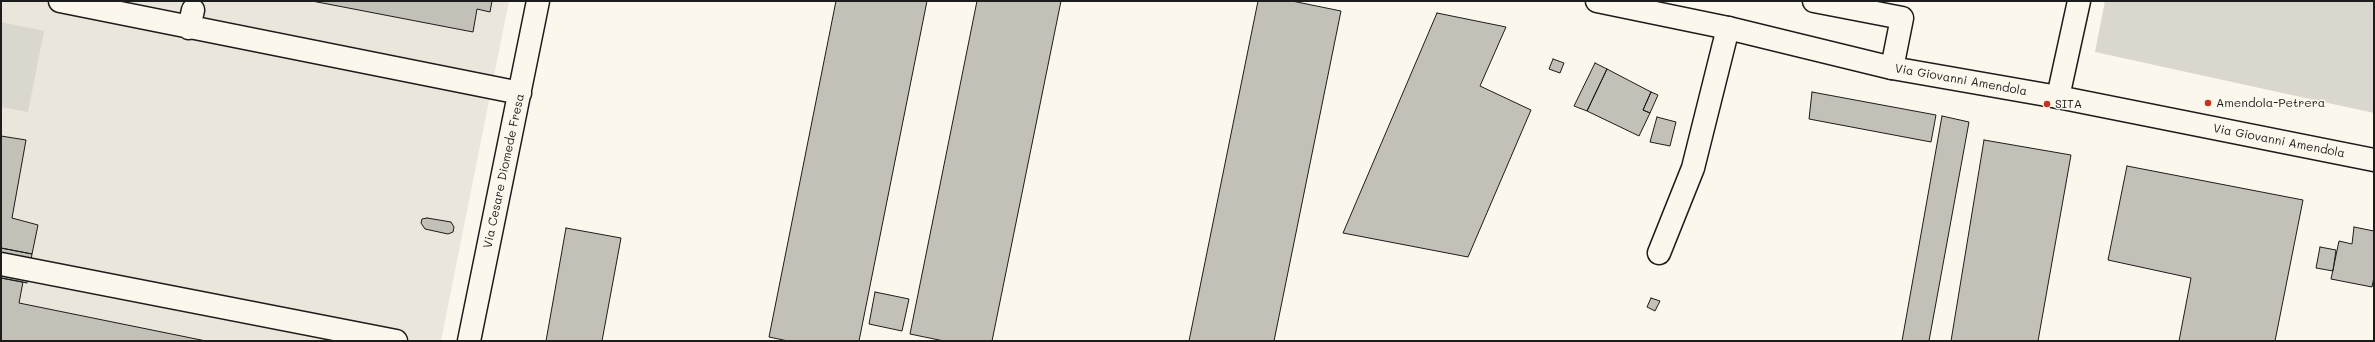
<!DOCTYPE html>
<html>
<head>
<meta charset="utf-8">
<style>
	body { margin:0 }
	#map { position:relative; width:2375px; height:342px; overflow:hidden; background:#fbf7ec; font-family:Mali,sans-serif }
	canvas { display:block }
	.frame { position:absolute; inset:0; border:2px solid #1c1c1c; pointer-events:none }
</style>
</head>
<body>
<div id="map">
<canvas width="2375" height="342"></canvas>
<div class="frame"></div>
</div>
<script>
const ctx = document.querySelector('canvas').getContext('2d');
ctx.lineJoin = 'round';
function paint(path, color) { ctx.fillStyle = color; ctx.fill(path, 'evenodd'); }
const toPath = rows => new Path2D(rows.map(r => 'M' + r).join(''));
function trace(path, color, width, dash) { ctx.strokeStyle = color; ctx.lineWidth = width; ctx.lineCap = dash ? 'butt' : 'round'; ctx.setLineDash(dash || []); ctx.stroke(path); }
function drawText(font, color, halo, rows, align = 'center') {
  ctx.font = font + ' Mali,sans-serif'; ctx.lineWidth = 3; ctx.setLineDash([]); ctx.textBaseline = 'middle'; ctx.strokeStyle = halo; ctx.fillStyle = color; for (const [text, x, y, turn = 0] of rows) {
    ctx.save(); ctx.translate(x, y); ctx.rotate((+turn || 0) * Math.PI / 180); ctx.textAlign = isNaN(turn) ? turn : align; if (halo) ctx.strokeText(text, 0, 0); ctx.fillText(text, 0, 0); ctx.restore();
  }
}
const built = toPath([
	[1,1,509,1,441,341,1,341]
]);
const green = toPath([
	[2105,1,2374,1,2374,113,2095,52],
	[1,22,44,31,28,112,1,107]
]);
const building = toPath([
	[312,1,492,1,490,12,477,9,473,32,312,1],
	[836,1,927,1,859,341,788,341,769,337,836,1],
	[977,1,1061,1,992,341,944,341,910,334,977,1],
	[1258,1,1292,1,1341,11,1274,341,1189,341,1258,1],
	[1437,13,1506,27,1480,86,1531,110,1468,257,1343,233,1437,13],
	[1553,59,1564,63,1560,73,1549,69,1553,59],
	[1595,63,1607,69,1587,111,1574,106,1595,63],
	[1607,69,1651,92,1643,110,1650,113,1639,136,1587,111,1607,69],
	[1651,92,1658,95,1650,113,1643,110,1651,92],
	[1812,92,1936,115,1931,142,1809,119,1812,92],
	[1942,116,1969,122,1929,341,1902,341,1942,116],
	[1657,117,1676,122,1670,146,1650,142,1657,117],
	[1,136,26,140,12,218,38,225,32,254,1,248,1,136],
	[1984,140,2071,155,2038,341,1951,341,1984,140],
	[2127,166,2303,200,2275,341,2179,341,2191,278,2108,260,2127,166],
	[427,218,451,222,454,227,453,232,448,234,425,229,421,223,422,219,427,218],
	[2354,227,2374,231,2374,277,2372,287,2331,279,2339,241,2352,244,2354,227],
	[566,228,621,238,602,341,546,341,566,228],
	[2320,247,2336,250,2333,271,2316,268,2320,247],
	[1,248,32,254,27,283,1,278,1,248],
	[1,278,23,282,19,303,206,341,1,341,1,278],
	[875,292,909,299,902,331,869,324,875,292],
	[1651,298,1660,301,1655,311,1647,307,1651,298]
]);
const minor = toPath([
	[60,1,520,93],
	[1814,1,1902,18,1892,68],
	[189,28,193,10],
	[2058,97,2079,1],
	[1659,253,1693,168,1728,28],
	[1,264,396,341],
	[469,341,538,1]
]);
const major = toPath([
	[1597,1,1728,28,1892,68,2058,97,2374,160]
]);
const markers = [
	[2208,103,4,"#c8321e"],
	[2047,104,4,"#c8321e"]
];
const streetNames = [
	["Via Giovanni Amendola",1961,80,10],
	["Via Giovanni Amendola",2279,141,11],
	["Via Cesare Diomede Fresa",504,171,-78]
];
const poiNames = [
	["Amendola-Petrera",2216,103],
	["SITA",2055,104]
];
paint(built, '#eae6dc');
paint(green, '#dad7ce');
paint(building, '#c3c0b8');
trace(building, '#1c1c1c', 1);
trace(minor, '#1c1c1c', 25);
trace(major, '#1c1c1c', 25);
trace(minor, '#fbf7ec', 22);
trace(major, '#fbf7ec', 22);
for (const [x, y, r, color] of markers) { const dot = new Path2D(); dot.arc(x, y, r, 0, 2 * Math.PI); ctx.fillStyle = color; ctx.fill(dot); trace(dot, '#fbf7ec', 1.5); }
drawText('12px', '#1c1c1c', '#fbf7ec', streetNames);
drawText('12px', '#1c1c1c', '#fbf7ec', poiNames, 'left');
</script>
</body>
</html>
